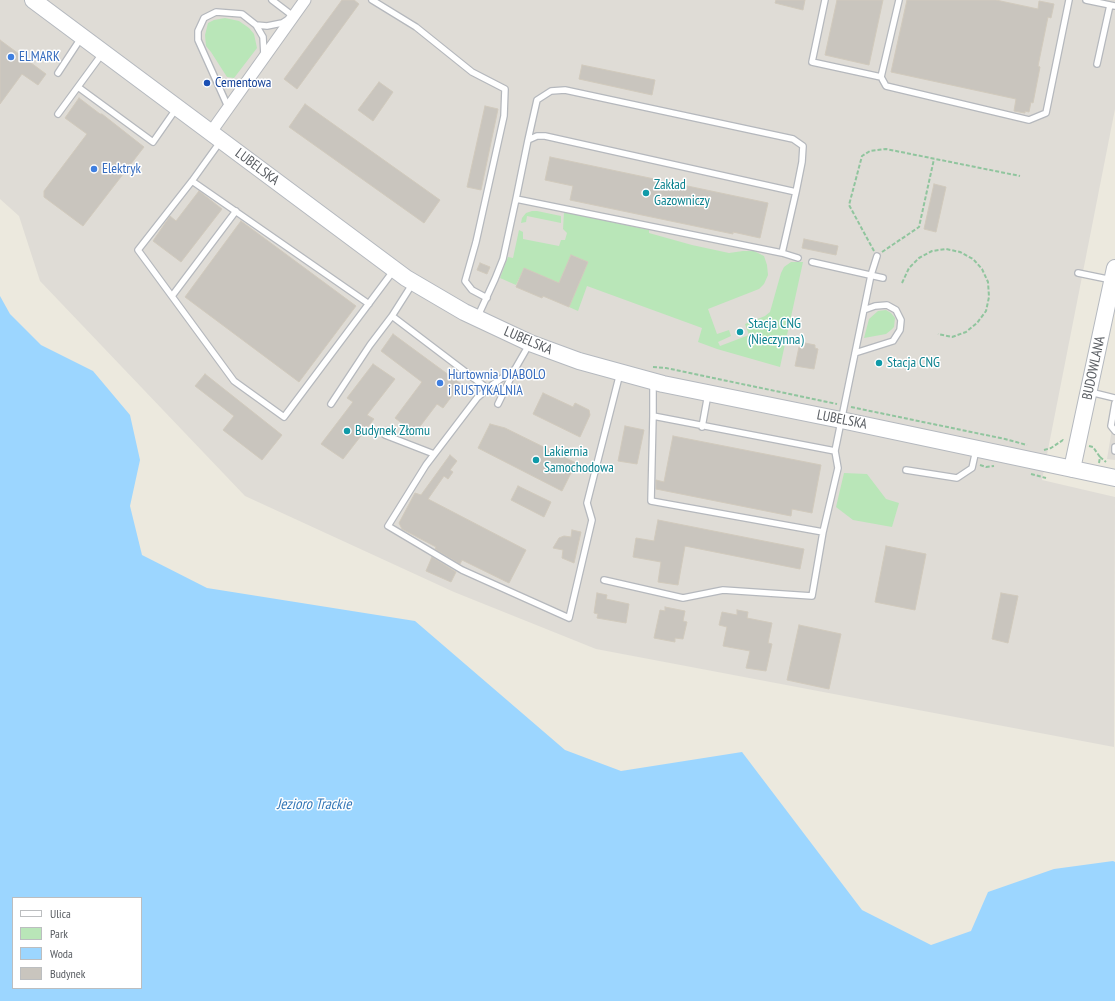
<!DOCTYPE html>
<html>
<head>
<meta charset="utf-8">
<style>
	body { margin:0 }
	#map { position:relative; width:1115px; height:1001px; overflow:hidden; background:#ece9de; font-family:"PT Sans Narrow",sans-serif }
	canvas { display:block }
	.legend { position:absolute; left:12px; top:897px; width:130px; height:92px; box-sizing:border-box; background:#fff; border:1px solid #bcbec0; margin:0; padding:5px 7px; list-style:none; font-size:12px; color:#585c61 }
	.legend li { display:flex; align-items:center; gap:8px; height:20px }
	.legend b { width:20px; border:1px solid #bcbec0 }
</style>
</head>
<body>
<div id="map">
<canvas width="1115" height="1001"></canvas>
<ul class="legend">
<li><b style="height:5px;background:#fff"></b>Ulica</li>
<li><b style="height:11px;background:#b9e6b8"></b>Park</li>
<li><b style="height:11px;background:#9cd6ff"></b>Woda</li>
<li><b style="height:11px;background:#c9c5be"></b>Budynek</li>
</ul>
</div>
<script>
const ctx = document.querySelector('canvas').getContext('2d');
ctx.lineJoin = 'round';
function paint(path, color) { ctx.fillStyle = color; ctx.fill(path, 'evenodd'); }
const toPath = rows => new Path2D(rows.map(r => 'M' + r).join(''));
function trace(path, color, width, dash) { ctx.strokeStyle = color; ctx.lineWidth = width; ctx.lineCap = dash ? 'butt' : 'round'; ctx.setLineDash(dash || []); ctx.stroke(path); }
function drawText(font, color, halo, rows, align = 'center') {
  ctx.font = font + ' "PT Sans Narrow",sans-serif'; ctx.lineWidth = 3; ctx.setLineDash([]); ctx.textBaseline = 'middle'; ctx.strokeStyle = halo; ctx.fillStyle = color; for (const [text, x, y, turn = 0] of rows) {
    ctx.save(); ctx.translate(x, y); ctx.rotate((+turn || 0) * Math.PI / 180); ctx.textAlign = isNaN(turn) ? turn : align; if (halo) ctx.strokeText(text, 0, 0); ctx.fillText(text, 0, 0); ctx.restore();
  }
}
const industrial = toPath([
	[0,0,1115,0,1115,109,1042,480,1115,497,1114,747,596,649,454,592,245,496,40,281,19,216,0,199],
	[1115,411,1115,460,1107,459]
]);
const green = toPath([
	[225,18,239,21,249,28,254,34,257,48,234,78,227,77,211,52,206,46,205,35,208,23,214,20],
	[532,211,537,211,561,216,561,223,527,216,526,222,521,223,522,218,526,213],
	[564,212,649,230,649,233,692,245,729,253,743,251,754,251,764,256,767,265,768,275,764,284,759,289,708,309,717,334,729,330,731,336,718,342,720,346,749,335,745,324,765,316,770,312,781,273,784,267,791,262,803,262,780,367,717,349,698,342,702,328,587,286,578,311,569,307,588,262,571,255,558,285,524,268,516,285,500,278,508,257,513,258,519,230,523,232,523,239,559,246,561,240,565,240,567,233,563,229],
	[886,310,891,313,895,318,894,327,891,330,886,334,864,338,869,319,878,311],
	[844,473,867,474,886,499,899,503,892,527,853,520,836,507]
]);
const water = toPath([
	[0,296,10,314,41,345,93,371,130,415,140,460,130,506,142,555,207,588,415,621,565,750,621,771,742,752,862,910,931,945,971,931,988,892,1054,869,1113,861,1115,862,1115,1001,0,1001],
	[13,898,141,898,141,988,13,988]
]);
const building = toPath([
	[342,0,354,0,359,4,297,89,284,79,342,0],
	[776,0,805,0,803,10,775,3,776,0],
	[837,0,883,0,869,65,825,55,837,0],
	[907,0,996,0,1038,9,1039,1,1054,4,1051,18,1048,17,1038,66,1040,67,1033,103,1031,102,1029,112,1025,111,1025,113,1014,111,1016,99,891,72,907,0],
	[0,40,46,74,38,85,22,74,0,104,0,40],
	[582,65,655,80,652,95,579,79,582,65],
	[379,82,393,92,373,121,358,110,379,82],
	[79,98,100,114,102,114,144,147,83,226,44,197,44,191,87,134,65,118,79,98],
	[305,104,440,200,424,223,289,127,305,104],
	[485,106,498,109,481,190,467,187,485,106],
	[550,157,768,203,760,238,733,232,733,234,570,200,573,186,545,180,550,157],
	[934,184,946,187,936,232,924,229,934,184],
	[199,191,222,209,181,262,153,241,170,216,176,221,199,191],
	[241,221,356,306,299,382,185,297,241,221],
	[804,239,838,246,836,255,802,248,804,239],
	[571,255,588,262,569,307,543,296,542,298,516,287,524,268,559,283,571,255],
	[480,263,490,267,487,274,477,270,480,263],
	[393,334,461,384,443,408,437,404,415,433,395,418,422,382,381,351,393,334],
	[805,343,815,345,815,348,818,349,814,369,795,366,799,347,804,348,805,343],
	[373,364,395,379,367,415,374,419,343,459,321,444,353,402,347,398,373,364],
	[205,374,282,435,262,460,223,430,234,416,195,386,205,374],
	[543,393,573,407,575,403,589,410,590,415,580,437,533,414,543,393],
	[490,424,505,428,576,463,562,491,478,448,490,424],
	[625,426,644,430,637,464,618,461,625,426],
	[673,436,821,465,812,513,792,509,791,516,656,489,656,480,664,482,673,436],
	[450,455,457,461,450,470,453,472,448,479,444,476,428,499,526,550,509,583,462,560,460,564,435,549,436,547,402,529,399,523,415,493,421,495,450,455],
	[518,486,551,502,544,517,511,500,518,486],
	[658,520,804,549,800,569,685,546,678,585,658,582,661,562,633,557,636,538,654,541,658,520],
	[572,530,581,532,574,563,562,558,563,550,553,548,559,538,564,536,571,537,572,530],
	[886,546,926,554,915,610,875,602,886,546],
	[432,557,456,572,451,582,426,571,432,557],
	[597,593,607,595,606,599,629,604,626,623,597,618,598,614,594,613,597,593],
	[1001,593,1018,596,1008,643,992,639,1001,593],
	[665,607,685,611,683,621,687,622,683,639,675,638,675,642,654,638,660,610,665,611,665,607],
	[737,610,748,612,747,618,772,623,768,643,772,644,766,671,746,668,750,651,723,646,727,627,719,625,722,612,737,615,737,610],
	[799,625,841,634,829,689,787,680,799,625]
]);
const path = toPath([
	[874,251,849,205,862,156,870,151,886,149,1020,176],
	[882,252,919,227,934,159],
	[902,283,909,268,919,258,932,251,946,249,960,252,973,259,982,269,988,282,989,297,986,311,977,323,966,332,952,337,938,334],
	[653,367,666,368,837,404],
	[851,407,1005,439,1027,445],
	[1089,446,1093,447,1100,457],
	[1044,450,1051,448,1063,440,1065,441],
	[1099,463,1100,457,1106,462],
	[980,465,986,467,994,466],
	[1031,474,1046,478]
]);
const lane = toPath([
	[372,0,416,27,472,72,505,89,504,116,476,242,465,281,472,290,487,298],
	[825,0,812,62,881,77,886,86,1029,120,1046,113,1069,0],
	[1086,0,1115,6],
	[256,25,267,26,282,23,293,16,272,0],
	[1097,64,1110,5],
	[58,73,81,38],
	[881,77,899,0],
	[78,87,153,142,176,109],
	[228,107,198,40,198,31,204,18,216,12,242,14,256,25,263,37,264,55],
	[58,114,102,54],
	[528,140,537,100,551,91,565,90,793,139,803,146,802,162,796,192],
	[220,142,192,181,138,250,234,381,284,417,394,270],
	[192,181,369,304],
	[782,253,798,258],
	[812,262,883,278],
	[1078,273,1112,280],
	[413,283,392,316,488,389],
	[172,296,236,211],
	[477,318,495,279,503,259,516,199,782,253,796,192,545,136,537,136,528,140,516,199],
	[855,353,893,341,900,330,901,320,896,310,887,305,875,306,864,310],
	[515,369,492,385,477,398,426,465,388,526,462,570,569,618,592,520,587,503,620,373],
	[653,382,653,416,835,451],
	[1090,392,1115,398],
	[1115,403,1111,426,1115,431],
	[331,404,370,345,392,316],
	[498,404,515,369,530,343],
	[653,416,651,501,823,532],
	[702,427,708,394],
	[385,435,434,454],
	[1115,447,1115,451],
	[906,470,957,478,972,468,976,450],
	[604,580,683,598,723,590,812,596,823,532,838,468,835,451,871,275,877,256]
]);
const street = toPath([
	[211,132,305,0]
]);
const secondary = toPath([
	[33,0,406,278,464,312,530,343,579,361,663,384,841,420,1115,478],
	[1072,469,1115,268]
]);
const markers = [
	[11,57,4,"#3f7fe0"],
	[207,83,4,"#1a4fb4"],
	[94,169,4,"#3f7fe0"],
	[646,193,4,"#0f9aa8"],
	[740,332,4,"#0f9aa8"],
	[879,363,4,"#0f9aa8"],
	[440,383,4,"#3f7fe0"],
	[347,431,4,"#0f9aa8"],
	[536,460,4,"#0f9aa8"]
];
const shopNames = [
	["ELMARK",19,57],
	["Elektryk",102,169],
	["Hurtownia DIABOLO",448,375],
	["i RUSTYKALNIA",448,391]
];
const transitNames = [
	["Cementowa",215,83]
];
const streetNames = [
	["LUBELSKA",257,167,37],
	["LUBELSKA",528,341,23],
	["BUDOWLANA",1094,368,-78],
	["LUBELSKA",842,420,11]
];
const cultureNames = [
	["Zakład",654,185],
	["Gazowniczy",654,201],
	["Stacja CNG",748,324],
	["(Nieczynna)",748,340],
	["Stacja CNG",887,363],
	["Budynek Złomu",355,431],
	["Lakiernia",544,452],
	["Samochodowa",544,468]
];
const waterNames = [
	["Jezioro Trackie",314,805]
];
paint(industrial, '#dfdcd6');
paint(green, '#b9e6b8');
paint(water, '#9cd6ff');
paint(building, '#c9c5be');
trace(building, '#d1cabd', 1);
trace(lane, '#b5b8bd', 8);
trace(street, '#b5b8bd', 13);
trace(secondary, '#b5b9bf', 18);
trace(path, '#90c59e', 2, [4, 2]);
trace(lane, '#fff', 5.5);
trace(street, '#fff', 11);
trace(secondary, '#fff', 16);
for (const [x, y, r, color] of markers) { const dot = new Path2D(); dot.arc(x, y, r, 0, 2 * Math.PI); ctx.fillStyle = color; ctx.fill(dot); trace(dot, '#fff', 1.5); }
drawText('14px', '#366cbe', '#fff', shopNames, 'left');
drawText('14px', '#164399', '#fff', transitNames, 'left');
drawText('14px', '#585c61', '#fff', streetNames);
drawText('14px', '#0d838f', '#fff', cultureNames, 'left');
drawText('italic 15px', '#3477b7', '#fff', waterNames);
</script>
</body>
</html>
